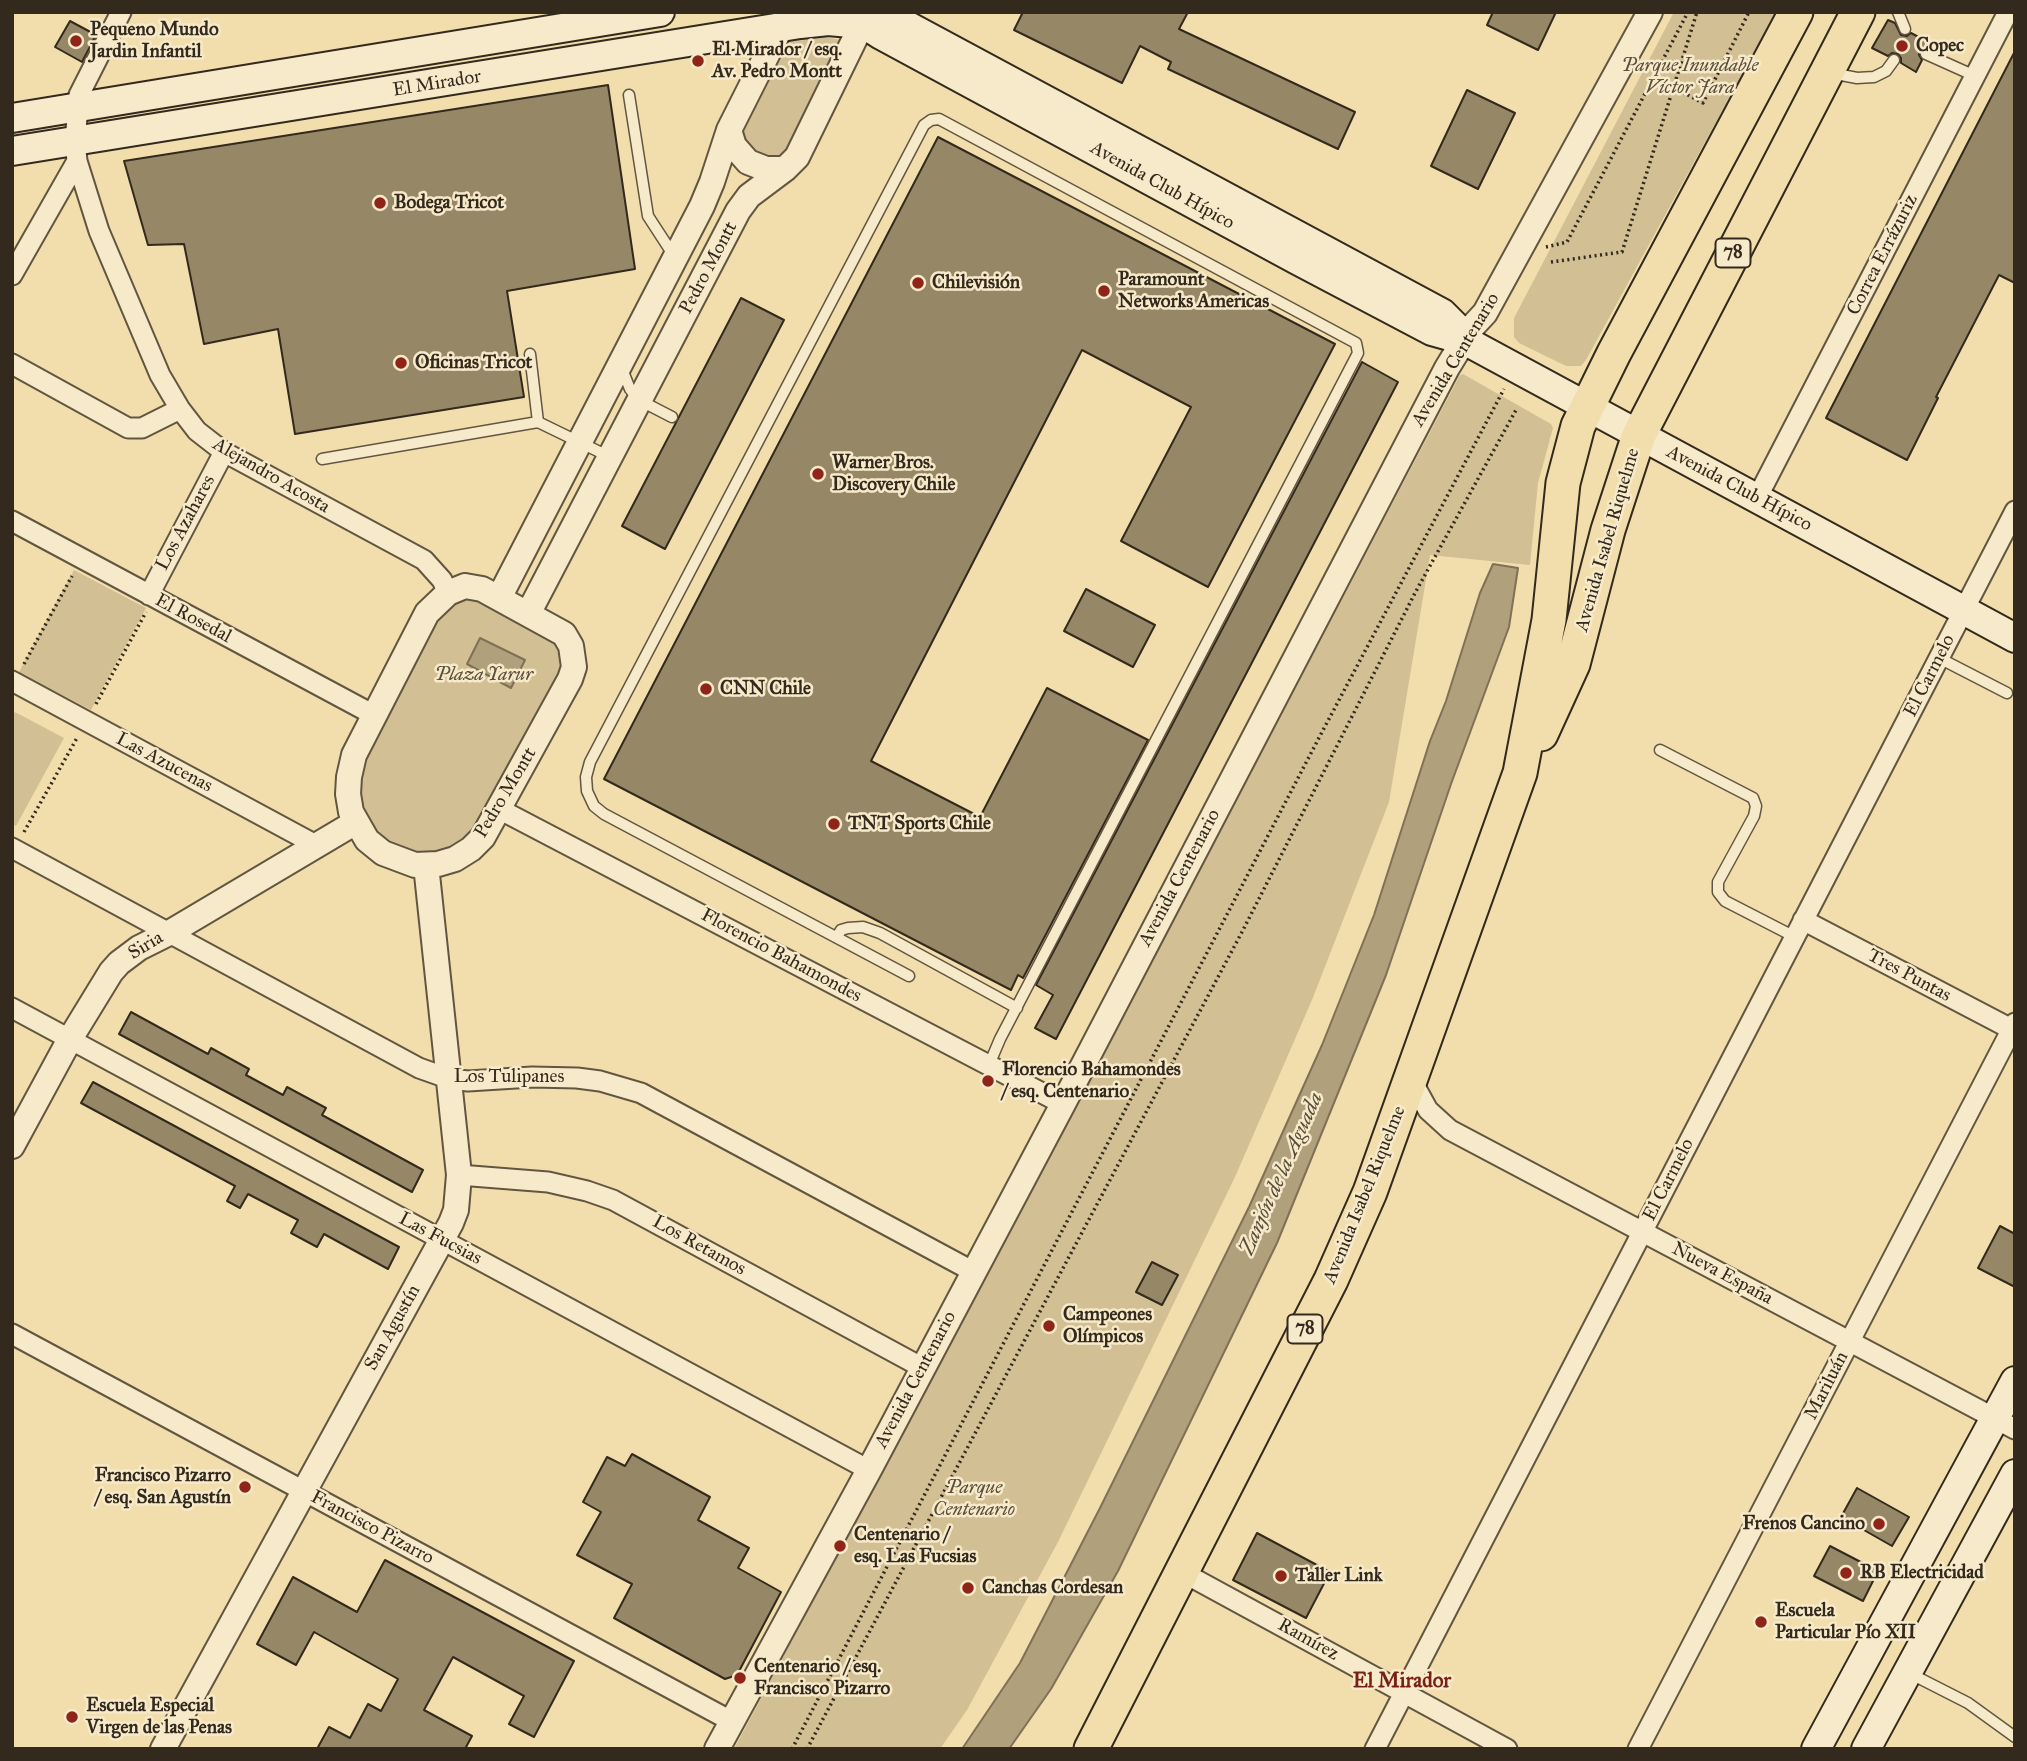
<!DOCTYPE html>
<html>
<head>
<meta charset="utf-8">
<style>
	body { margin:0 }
	#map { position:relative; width:2027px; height:1761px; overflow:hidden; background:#f2dead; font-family:"IM FELL Great Primer",serif }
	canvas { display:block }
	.frame { position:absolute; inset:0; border:14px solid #33291c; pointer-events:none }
</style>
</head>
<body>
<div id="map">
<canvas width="2027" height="1761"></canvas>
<div class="frame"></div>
</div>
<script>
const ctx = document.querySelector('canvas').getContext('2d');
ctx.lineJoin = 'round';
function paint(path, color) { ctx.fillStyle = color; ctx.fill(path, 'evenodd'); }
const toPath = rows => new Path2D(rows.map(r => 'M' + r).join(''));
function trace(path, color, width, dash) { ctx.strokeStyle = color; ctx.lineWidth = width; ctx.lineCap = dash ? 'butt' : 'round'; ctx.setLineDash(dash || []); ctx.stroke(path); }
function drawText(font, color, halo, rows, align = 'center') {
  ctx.font = font + ' "IM FELL Great Primer",serif'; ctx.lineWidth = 5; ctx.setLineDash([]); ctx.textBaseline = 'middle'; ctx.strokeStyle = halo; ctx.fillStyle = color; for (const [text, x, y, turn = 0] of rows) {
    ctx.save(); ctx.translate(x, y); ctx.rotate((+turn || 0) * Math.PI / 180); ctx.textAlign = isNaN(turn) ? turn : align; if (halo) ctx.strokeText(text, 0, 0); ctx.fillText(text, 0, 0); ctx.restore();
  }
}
const green = toPath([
	[1674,12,1776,12,1586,360,1581,366,1566,366,1519,343,1514,337,1514,318],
	[821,36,845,41,789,157,767,164,743,143,741,131,784,42],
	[1463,374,1551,424,1553,428,1538,483,1530,565,1430,555,1389,802,1312,1000,1235,1177,1058,1542,967,1710,940,1749,734,1749,1041,1173,1460,375],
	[74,570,146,608,91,710,19,672],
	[467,595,485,599,556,643,562,660,558,681,473,835,441,854,421,855,387,843,372,829,361,811,359,787,363,764,435,621,447,605],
	[15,712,64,738,16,826,12,824,12,717]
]);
const water = toPath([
	[1493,564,1518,568,1509,627,1451,784,1386,975,1277,1243,1118,1571,1051,1689,1009,1749,962,1749,1020,1663,1100,1508,1249,1207,1322,1045,1374,915,1430,741,1446,701,1480,593,1493,564],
	[480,638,525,660,511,688,467,664,480,638]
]);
const building = toPath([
	[1023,12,1188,12,1179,29,1355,112,1338,149,1168,69,1171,62,1140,46,1122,83,1014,30,1023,12],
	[1493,12,1556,12,1538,50,1487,25,1493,12],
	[1888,20,1895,23,1901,35,1907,36,1911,33,1932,44,1930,47,1925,47,1920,50,1919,55,1922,60,1916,72,1901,63,1901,58,1898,54,1892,53,1888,56,1872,48,1888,20],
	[70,21,96,35,82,62,55,47,70,21],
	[2015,51,2015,283,1999,275,1936,397,1938,398,1907,460,1826,418,2015,51],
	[608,85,635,269,507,291,524,397,295,434,278,329,204,344,184,244,148,245,124,161,608,85],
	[1467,90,1515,113,1478,189,1431,166,1467,90],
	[938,137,1335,344,1208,587,1121,541,1191,407,1082,350,871,761,980,817,1047,688,1148,740,1023,978,1018,975,1011,990,604,779,938,137],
	[741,298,784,320,665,549,622,526,741,298],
	[1362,362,1398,382,1056,1039,1035,1028,1053,995,1036,985,1362,362],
	[1086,589,1155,625,1133,667,1064,631,1086,589],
	[131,1012,208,1054,211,1048,249,1069,246,1075,283,1095,287,1087,326,1108,322,1115,423,1170,412,1192,119,1034,131,1012],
	[93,1082,399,1247,388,1269,324,1234,317,1247,291,1233,298,1220,248,1194,240,1208,227,1201,235,1186,81,1103,93,1082],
	[2000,1226,2015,1234,2015,1287,1978,1268,2000,1226],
	[1152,1262,1178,1275,1162,1305,1136,1292,1152,1262],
	[632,1454,710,1497,698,1520,749,1548,738,1568,781,1592,737,1675,725,1679,614,1618,632,1584,577,1555,601,1512,583,1502,607,1457,625,1466,632,1454],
	[1857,1488,1909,1517,1892,1546,1841,1517,1857,1488],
	[1257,1533,1330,1572,1306,1618,1233,1580,1257,1533],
	[1830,1546,1878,1571,1863,1601,1814,1576,1830,1546],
	[385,1560,574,1661,534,1737,509,1724,524,1696,453,1657,424,1710,472,1736,465,1749,317,1749,329,1727,350,1738,368,1704,381,1711,398,1679,314,1632,296,1665,257,1644,293,1577,357,1612,385,1560]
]);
const path = toPath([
	[1673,87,1703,103,1749,12],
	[1546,247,1567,242,1688,12],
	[1551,262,1622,252,1697,12],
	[24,664,72,576],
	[96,704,146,612],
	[24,832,77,738],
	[792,1749,1321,734,1504,389],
	[807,1749,1242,932,1415,593,1516,410]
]);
const service = toPath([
	[1898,12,1905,29],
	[1926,54,1975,76],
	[1831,73,1857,78,1874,77,1886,71,1894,60],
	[629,95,648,216,674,256],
	[530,354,538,422],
	[622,369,630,389,639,400,672,417],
	[322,459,538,422,610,457],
	[1939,658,2007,693],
	[1660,750,1753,798,1756,806,1754,816,1718,882,1718,892,1725,901,1795,937],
	[837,937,841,930,848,928,863,927,880,933,1017,1008],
	[909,976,604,814,594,806,587,791,586,777,590,762,924,125,931,120,939,119,1356,343,1358,353,1000,1039,989,1065],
	[1911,1674,1968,1703,2015,1737]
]);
const minor = toPath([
	[121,12,79,95,75,141,77,161,99,231,160,375,180,409,197,431,224,452,424,560,442,580,448,593],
	[12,275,77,161],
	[12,364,128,428,142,428,180,409],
	[1757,498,2008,12],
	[12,521,374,715],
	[149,595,224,452],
	[12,681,316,845],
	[499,809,1063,1104],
	[12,848,419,1068,450,1079,468,1081,532,1077,577,1078,600,1081,641,1093,974,1272],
	[1803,920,2015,1031],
	[12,1008,869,1470],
	[1411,1079,1428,1110,1450,1130,2015,1429],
	[459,1175,548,1182,587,1191,613,1200,923,1368],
	[12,1334,731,1721],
	[1182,1572,1507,1749],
	[1375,1749,2015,511],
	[1638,1749,2015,1023]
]);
const tertiary = toPath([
	[729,130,734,146,748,162,766,169,785,169],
	[465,586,482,589,564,634,571,646,574,667,570,679,483,837,471,849,455,859,438,864,415,865,383,853,367,840,351,812,348,794,349,777,354,755,427,613,448,593,465,586],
	[499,598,702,206,712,182,729,130,788,13],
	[528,614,738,211,749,196,785,169,797,157,862,24],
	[12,1146,70,1039,111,972,119,963,139,948,169,933,356,822],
	[163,1749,451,1223,456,1210,459,1175,426,865],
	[717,1749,869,1470,1063,1104,1447,368,1472,327,1485,313,1650,12]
]);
const secondary = toPath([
	[845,12,881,35,1297,260,1432,331,1464,340,2015,638],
	[882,12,1442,313,1455,326,1464,340],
	[12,118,660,12],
	[12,151,800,24,828,21,862,24],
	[1816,1749,2015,1381],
	[1866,1749,2015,1474]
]);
const trunk = toPath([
	[1541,734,1573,664,1608,530,1639,435,1858,12],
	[1091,1749,1331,1280,1370,1192,1520,773,1549,620,1563,483,1578,426,1614,353,1796,12]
]);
const markers = [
	[76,41,7,"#8f2418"],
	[1902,46,7,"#8f2418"],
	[698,61,7,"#8f2418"],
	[380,203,7,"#8f2418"],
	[918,283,7,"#8f2418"],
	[1104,291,7,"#8f2418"],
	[401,363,7,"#8f2418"],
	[818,474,7,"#8f2418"],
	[706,689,7,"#8f2418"],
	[834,824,7,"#8f2418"],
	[988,1081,7,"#8f2418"],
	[1049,1326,7,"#8f2418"],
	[245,1487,7,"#8f2418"],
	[1879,1524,7,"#8f2418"],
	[840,1546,7,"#8f2418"],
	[1846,1573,7,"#8f2418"],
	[1281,1576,7,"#8f2418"],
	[968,1588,7,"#8f2418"],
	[1761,1622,7,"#8f2418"],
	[740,1678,7,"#8f2418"],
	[72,1717,7,"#8f2418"]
];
const shields = [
	[1733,253,35],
	[1305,1329,35]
];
const shieldNames = [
	["78",1733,253],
	["78",1305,1329]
];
const poiNames = [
	["Pequeno Mundo",90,30],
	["Jardin Infantil",90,52],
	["Copec",1916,46],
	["El Mirador / esq.",712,50],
	["Av. Pedro Montt",712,72],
	["Bodega Tricot",394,203],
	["Paramount",1118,280],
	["Networks Americas",1118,302],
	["Chilevisión",932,283],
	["Oficinas Tricot",415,363],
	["Warner Bros.",832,463],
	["Discovery Chile",832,485],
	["CNN Chile",720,689],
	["TNT Sports Chile",848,824],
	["Florencio Bahamondes",1002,1070],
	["/ esq. Centenario",1002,1092],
	["Campeones",1063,1315],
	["Olímpicos",1063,1337],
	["Francisco Pizarro",231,1476,"right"],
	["/ esq. San Agustín",231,1498,"right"],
	["Frenos Cancino",1865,1524,"right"],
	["Centenario /",854,1535],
	["esq. Las Fucsias",854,1557],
	["RB Electricidad",1860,1573],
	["Taller Link",1295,1576],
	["Canchas Cordesan",982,1588],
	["Escuela",1775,1611],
	["Particular Pío XII",1775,1633],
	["Centenario / esq.",754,1667],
	["Francisco Pizarro",754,1689],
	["Escuela Especial",86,1706],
	["Virgen de las Penas",86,1728]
];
const parkNames = [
	["Parque Inundable",1690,66],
	["Víctor Jara",1690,88],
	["Plaza Yarur",484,675],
	["Parque",974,1488],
	["Centenario",974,1510]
];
const streetNames = [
	["El Mirador",437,84,-9],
	["Avenida Club Hípico",1162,186,29],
	["Correa Errázuriz",1883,255,-63],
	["Pedro Montt",709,268,-62],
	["Avenida Centenario",1456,360,-59],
	["Alejandro Acosta",271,476,30],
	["Avenida Club Hípico",1739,489,28],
	["Los Azahares",186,523,-62],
	["Avenida Isabel Riquelme",1608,540,-74],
	["El Rosedal",193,619,28],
	["El Carmelo",1930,676,-63],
	["Las Azucenas",164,763,28],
	["Pedro Montt",506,793,-59],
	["Avenida Centenario",1180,878,-62],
	["Siria",146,946,-31],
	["Florencio Bahamondes",781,956,28],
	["Tres Puntas",1909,976,28],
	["Los Tulipanes",509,1077],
	["El Carmelo",1669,1180,-63],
	["Avenida Isabel Riquelme",1365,1195,-68],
	["Las Fucsias",440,1239,28],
	["Los Retamos",699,1246,29],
	["Nueva España",1722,1274,28],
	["San Agustín",393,1328,-61],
	["Avenida Centenario",916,1380,-62],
	["Mariluán",1827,1386,-63],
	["Francisco Pizarro",372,1528,28],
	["Ramírez",1308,1640,29]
];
const waterNames = [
	["Zanjón de la Aguada",1282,1174,-66]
];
const neighbourhoodNames = [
	["El Mirador",1402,1682]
];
paint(green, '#d2bf94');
paint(water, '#b1a07c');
trace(water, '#7f7056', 2);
paint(building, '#968767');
trace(building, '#33291c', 2);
trace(service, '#635640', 13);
trace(minor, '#635640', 23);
trace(tertiary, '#635640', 28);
trace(secondary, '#33291c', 32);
trace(trunk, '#33291c', 37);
trace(path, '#33291c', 3.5, [2, 3.5]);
trace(service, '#f7eaca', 10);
trace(minor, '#f7eaca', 19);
trace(tertiary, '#f7eaca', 24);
trace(secondary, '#f7eaca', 28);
trace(trunk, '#f2dead', 33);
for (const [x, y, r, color] of markers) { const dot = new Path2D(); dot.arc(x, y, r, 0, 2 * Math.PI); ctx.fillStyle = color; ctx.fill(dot); trace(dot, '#f7eaca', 2.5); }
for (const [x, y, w] of shields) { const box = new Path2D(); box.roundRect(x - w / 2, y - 14.5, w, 29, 5); ctx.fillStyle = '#f7eaca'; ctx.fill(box); trace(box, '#33291c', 2); }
drawText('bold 18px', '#33291c', null, shieldNames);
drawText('bold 19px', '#33291c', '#f7eaca', poiNames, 'left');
drawText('italic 19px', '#5b4e3a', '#f7eaca', parkNames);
drawText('19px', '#33291c', '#f7eaca', streetNames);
drawText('italic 21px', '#594d39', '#f7eaca', waterNames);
drawText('bold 21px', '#7a1f14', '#f7eaca', neighbourhoodNames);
</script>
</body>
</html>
